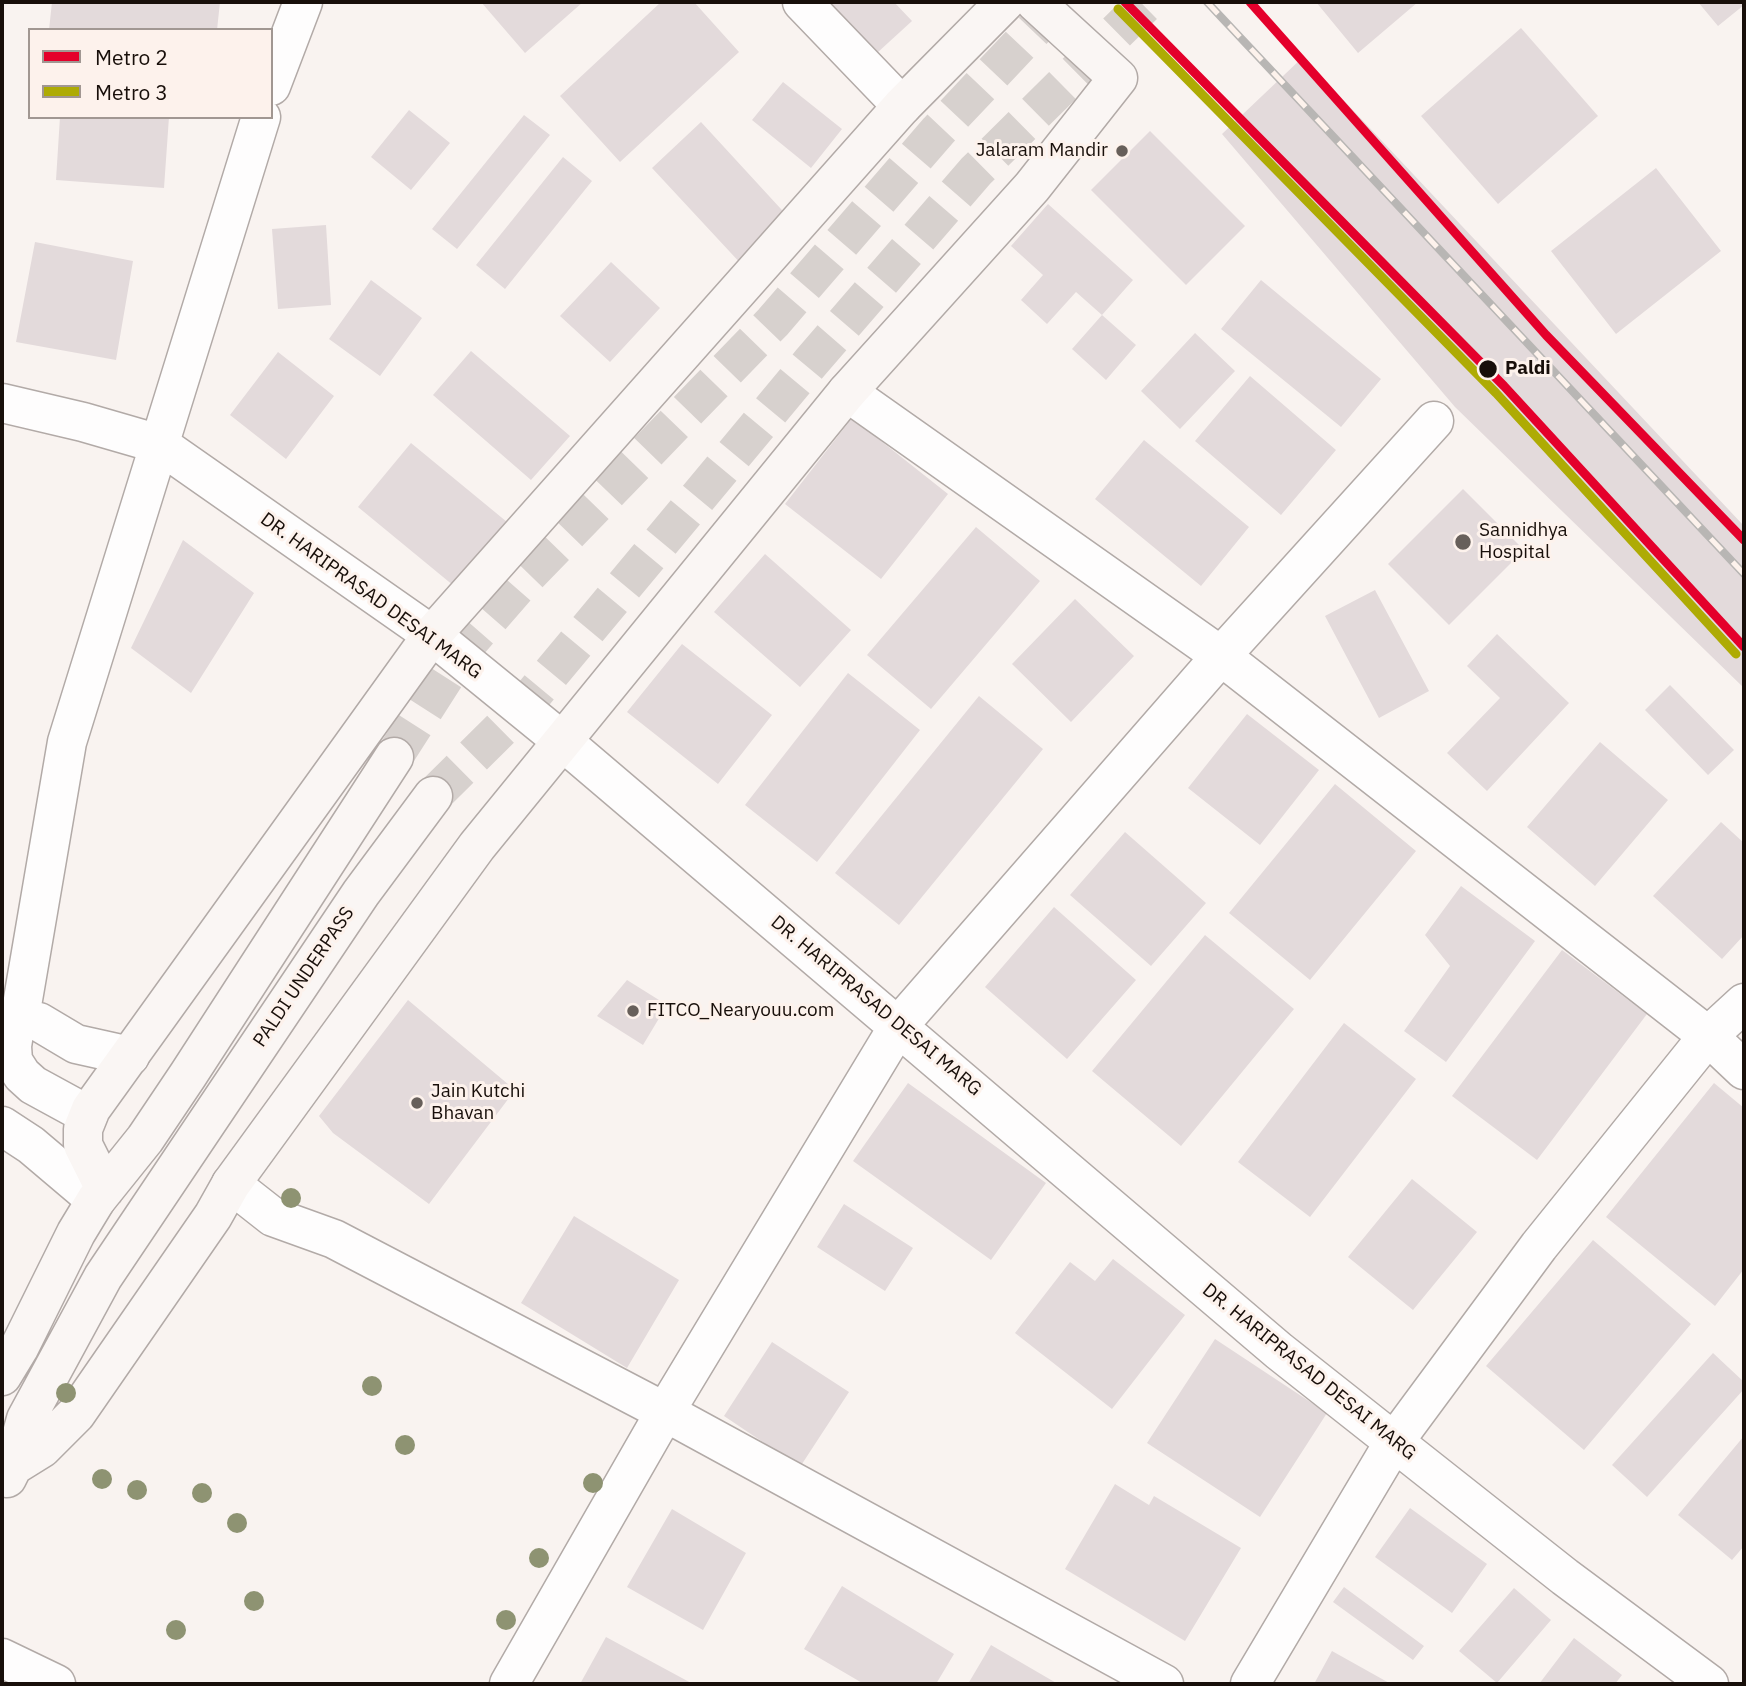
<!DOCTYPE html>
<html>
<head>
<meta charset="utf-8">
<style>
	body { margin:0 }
	#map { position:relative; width:1746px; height:1686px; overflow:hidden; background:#f9f3f0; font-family:"IBM Plex Sans",sans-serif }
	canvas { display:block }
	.frame { position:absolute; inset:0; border:4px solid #180f0a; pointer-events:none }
	.legend { position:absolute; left:28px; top:28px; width:245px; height:91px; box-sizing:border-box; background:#fdf2ec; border:2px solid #a19792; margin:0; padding:9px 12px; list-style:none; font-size:21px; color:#180f0a }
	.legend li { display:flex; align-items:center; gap:14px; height:35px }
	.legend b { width:35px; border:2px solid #a19792 }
</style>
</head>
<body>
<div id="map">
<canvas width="1746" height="1686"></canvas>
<div class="frame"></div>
<ul class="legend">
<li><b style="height:9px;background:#e4002b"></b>Metro 2</li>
<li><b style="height:9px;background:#aeab04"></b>Metro 3</li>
</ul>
</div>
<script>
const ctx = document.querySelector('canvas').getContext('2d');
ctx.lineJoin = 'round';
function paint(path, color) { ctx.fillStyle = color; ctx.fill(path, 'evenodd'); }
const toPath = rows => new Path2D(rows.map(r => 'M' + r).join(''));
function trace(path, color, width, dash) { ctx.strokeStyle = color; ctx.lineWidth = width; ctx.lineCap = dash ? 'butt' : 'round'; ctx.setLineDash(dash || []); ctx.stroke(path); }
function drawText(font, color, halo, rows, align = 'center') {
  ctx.font = font + ' "IBM Plex Sans",sans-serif'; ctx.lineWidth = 6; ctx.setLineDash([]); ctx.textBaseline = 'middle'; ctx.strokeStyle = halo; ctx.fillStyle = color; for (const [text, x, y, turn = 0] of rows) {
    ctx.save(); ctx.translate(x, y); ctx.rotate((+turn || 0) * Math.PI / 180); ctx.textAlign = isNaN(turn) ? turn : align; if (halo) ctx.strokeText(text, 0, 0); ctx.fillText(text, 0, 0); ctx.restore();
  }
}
const building = toPath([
	[52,2,220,2,217,30,49,30],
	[481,2,583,2,525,53],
	[661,2,694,2,739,52,620,162,560,96],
	[830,2,894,2,912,21,877,53],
	[1316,2,1418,2,1358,53],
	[1698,2,1744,2,1744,5,1718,26],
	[1521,28,1598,116,1498,204,1421,116],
	[1303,57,1744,526,1744,688,1455,407,1222,134],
	[783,82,842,129,811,168,752,120],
	[409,110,450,143,411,190,371,157],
	[524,115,550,135,457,249,432,229],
	[60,117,169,117,164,188,56,180],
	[701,122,792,221,743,266,652,168],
	[1150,131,1245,226,1186,285,1091,190],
	[563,157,592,181,505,289,476,265],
	[1656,168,1721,251,1616,334,1551,251],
	[1048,204,1133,280,1102,315,1076,292,1047,324,1021,300,1043,275,1011,246],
	[326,225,331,305,278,309,272,229],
	[35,242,133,261,116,360,16,342],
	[611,262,660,308,610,362,560,316],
	[371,280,422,318,380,376,329,339],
	[1261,280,1381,379,1341,427,1221,329],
	[1102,315,1136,345,1106,380,1072,349],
	[1195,333,1235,371,1180,429,1141,391],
	[471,351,570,436,531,480,433,395],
	[278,352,334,396,286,459,230,415],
	[1250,376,1336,450,1281,515,1195,441],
	[852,418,948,494,881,579,785,504],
	[1144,440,1249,527,1201,586,1095,499],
	[411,443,507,522,454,586,358,507],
	[1463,489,1524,550,1449,625,1388,564],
	[976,527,1040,581,931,709,867,655],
	[183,540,254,593,191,693,131,648],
	[765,554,851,630,800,687,714,612],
	[1375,590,1429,691,1379,718,1325,616],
	[1075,599,1134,656,1071,722,1012,664],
	[1497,634,1569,703,1487,791,1447,753,1500,698,1467,666],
	[682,644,772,715,718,784,627,712],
	[848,673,920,730,817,862,745,805],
	[1670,685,1734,750,1708,775,1645,710],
	[979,696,1043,749,899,925,835,873],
	[1247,714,1319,770,1260,845,1188,788],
	[1600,742,1668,800,1595,886,1527,827],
	[1335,784,1416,851,1310,980,1229,913],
	[1721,822,1744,843,1744,935,1722,959,1653,896],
	[1125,832,1206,903,1151,966,1070,895],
	[1461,886,1535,941,1446,1062,1404,1031,1450,966,1425,935],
	[1054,907,1136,980,1067,1059,985,987],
	[1205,935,1294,1009,1181,1146,1092,1071],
	[1562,950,1647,1014,1537,1160,1452,1096],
	[627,980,667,1005,643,1045,597,1016],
	[408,1000,515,1090,429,1204,333,1133,319,1116],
	[1344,1023,1416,1079,1310,1217,1238,1162],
	[908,1083,1046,1183,991,1260,853,1161],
	[1714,1083,1744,1108,1744,1269,1715,1306,1606,1217],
	[1412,1179,1477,1232,1413,1310,1348,1257],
	[844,1204,913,1248,885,1291,817,1247],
	[574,1216,679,1280,627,1368,521,1303],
	[1593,1240,1691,1324,1584,1450,1486,1366],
	[1113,1259,1185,1315,1112,1409,1015,1333,1070,1262,1095,1281],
	[1215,1339,1327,1413,1260,1517,1147,1443],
	[772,1342,849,1392,800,1467,724,1416],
	[1713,1353,1744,1382,1744,1389,1647,1497,1612,1465],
	[1744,1436,1744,1546,1732,1560,1678,1515],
	[1115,1484,1149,1505,1154,1496,1241,1548,1185,1641,1065,1569],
	[1410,1508,1487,1564,1452,1613,1375,1557],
	[672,1509,746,1553,703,1630,627,1587],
	[842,1586,954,1654,936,1684,864,1684,804,1649],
	[1344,1587,1424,1646,1413,1660,1333,1602],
	[1514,1588,1551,1620,1497,1683,1459,1651],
	[606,1637,693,1684,580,1684],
	[1574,1638,1622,1675,1615,1684,1539,1684],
	[991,1645,1058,1684,968,1684],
	[1332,1651,1391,1684,1314,1684]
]);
const secondaryTunnel = toPath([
	[394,757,463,649,525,578,773,322,938,131,1060,2],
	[433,796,522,708,811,362,976,171,1147,2]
]);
const street = toPath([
	[802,2,902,106],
	[271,86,303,2],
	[847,392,1221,656,1708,1036,1744,1070],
	[2,403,83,422,159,444,432,635,561,740,1279,1351,1565,1577,1709,1684],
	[20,1017,67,742,261,117],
	[88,1115,33,1085,22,1075,13,1061,12,1046,15,1027,20,1017,39,1022,76,1044,130,1056],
	[2,1126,31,1145,96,1200],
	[231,1184,273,1217,334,1239,665,1412,1164,1684],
	[2,1658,56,1684],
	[509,1684,665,1412,899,1025,1221,656,1434,421],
	[1250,1684,1394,1442,1539,1246,1708,1036,1744,1003]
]);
const secondary = toPath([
	[105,1189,83,1145,83,1129,91,1109,432,635,902,106,1005,2],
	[2,1376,19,1348,76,1233,96,1200,145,1139,188,1075,394,757],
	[13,1466,42,1448,76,1414,213,1216,231,1184,477,846,847,392,1032,187,1118,78,1035,2],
	[7,1478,13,1466,26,1419,103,1277,361,893,433,796]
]);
const rail = toPath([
	[1207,2,1744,574]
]);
const metro1 = toPath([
	[1125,2,1504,386,1744,647],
	[1250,2,1546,335,1744,540]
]);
const metro2 = toPath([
	[1118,9,1496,393,1736,654]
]);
const trees = [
	[291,1198],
	[372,1386],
	[66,1393],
	[405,1445],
	[102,1479],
	[593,1483],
	[137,1490],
	[202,1493],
	[237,1523],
	[539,1558],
	[254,1601],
	[506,1620],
	[176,1630]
];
const markers = [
	[1122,151,7,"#675f5a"],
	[1488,369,10,"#180f0a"],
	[1463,542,9,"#675f5a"],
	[633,1011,7,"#675f5a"],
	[417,1103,7,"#675f5a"]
];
const poiNames = [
	["Jalaram Mandir",1108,151,"right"],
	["Sannidhya",1479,531],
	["Hospital",1479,553],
	["FITCO_Nearyouu.com",647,1011],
	["Jain Kutchi",431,1092],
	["Bhavan",431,1114]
];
const stopNames = [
	["Paldi",1505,369]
];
const streetNames = [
	["DR. HARIPRASAD DESAI MARG",371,596,36],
	["PALDI UNDERPASS",304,977,-56],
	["DR. HARIPRASAD DESAI MARG",876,1006,40],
	["DR. HARIPRASAD DESAI MARG",1309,1372,39]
];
paint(building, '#e3dadb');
trace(secondaryTunnel, '#d7d1ce', 38, [38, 19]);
trace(street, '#b2aaa7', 41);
trace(secondary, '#b2aaa7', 41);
trace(street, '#fefdfd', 38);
trace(secondary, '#faf6f4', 38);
trace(rail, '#b8b6b4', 8);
trace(rail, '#fdf2ec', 5, [16]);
trace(metro1, '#e4002b', 9);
trace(metro2, '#aeab04', 9);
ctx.fillStyle = '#8e9372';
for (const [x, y] of trees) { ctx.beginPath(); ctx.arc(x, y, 10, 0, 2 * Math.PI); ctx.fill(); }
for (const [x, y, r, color] of markers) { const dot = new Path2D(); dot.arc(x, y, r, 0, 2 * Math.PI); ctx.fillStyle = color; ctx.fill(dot); trace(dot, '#fdf2ec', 2.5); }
drawText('19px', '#180f0a', '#fdf2ec', poiNames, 'left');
drawText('bold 19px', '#180f0a', '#fdf2ec', stopNames, 'left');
drawText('19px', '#180f0a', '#fdf2ec', streetNames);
</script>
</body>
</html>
